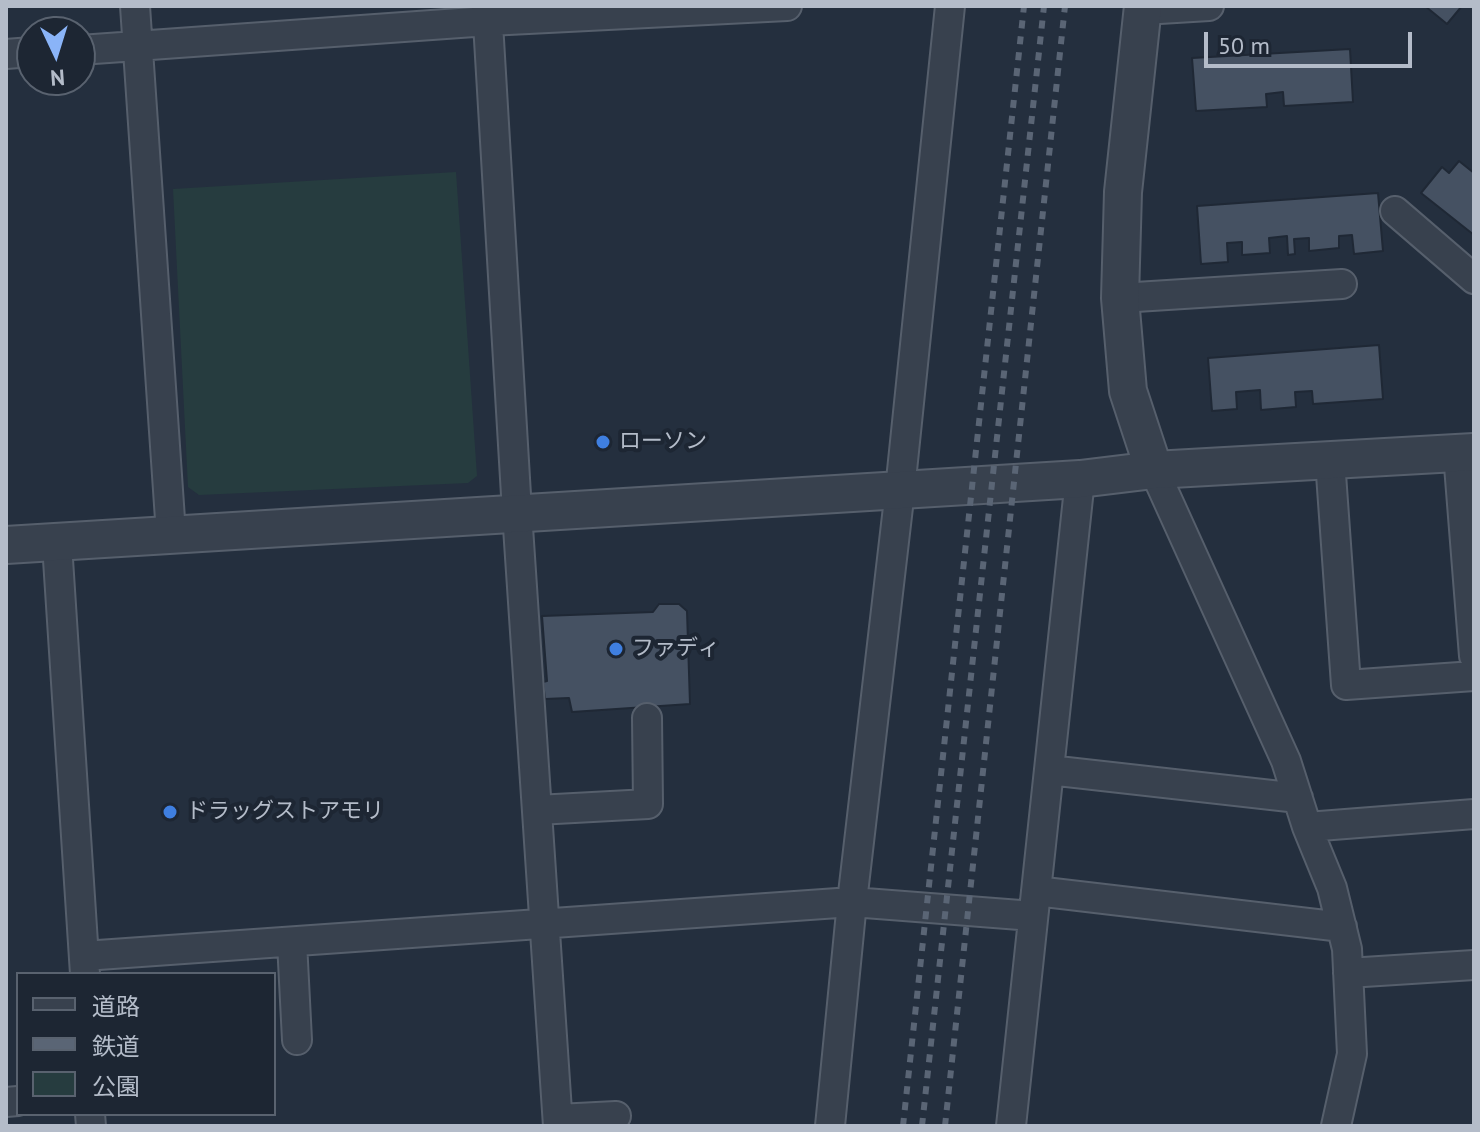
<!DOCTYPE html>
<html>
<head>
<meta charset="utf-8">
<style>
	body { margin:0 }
	#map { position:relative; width:1480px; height:1132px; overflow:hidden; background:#242f3e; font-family:"PT Sans","Noto Sans JP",sans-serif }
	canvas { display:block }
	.frame { position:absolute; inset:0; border:8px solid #b4bcc9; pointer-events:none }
	.legend { position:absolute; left:16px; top:972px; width:260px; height:144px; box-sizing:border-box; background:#1d2633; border:2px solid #59626f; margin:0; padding:10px 14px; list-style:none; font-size:24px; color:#b4bcc9 }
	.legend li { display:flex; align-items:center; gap:16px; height:40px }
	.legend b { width:40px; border:2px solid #59626f }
	.north { position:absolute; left:16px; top:16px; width:80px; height:80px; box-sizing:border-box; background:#1d2633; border:2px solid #59626f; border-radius:50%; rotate:176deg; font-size:22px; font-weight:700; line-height:32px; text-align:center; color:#b4bcc9 }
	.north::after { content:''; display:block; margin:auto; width:28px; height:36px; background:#8ab4f8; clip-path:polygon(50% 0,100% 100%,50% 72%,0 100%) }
	.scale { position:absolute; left:1204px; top:32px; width:208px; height:36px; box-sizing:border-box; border:4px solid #b4bcc9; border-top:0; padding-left:10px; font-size:24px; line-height:28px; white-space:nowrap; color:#b4bcc9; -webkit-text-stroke:6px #1d2633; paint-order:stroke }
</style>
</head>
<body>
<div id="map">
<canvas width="1480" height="1132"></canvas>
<div class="frame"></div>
<ul class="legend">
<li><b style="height:10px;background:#38414e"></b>道路</li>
<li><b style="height:10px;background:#5a6575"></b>鉄道</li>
<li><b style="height:22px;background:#263c3f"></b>公園</li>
</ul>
<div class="north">N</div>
<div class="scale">50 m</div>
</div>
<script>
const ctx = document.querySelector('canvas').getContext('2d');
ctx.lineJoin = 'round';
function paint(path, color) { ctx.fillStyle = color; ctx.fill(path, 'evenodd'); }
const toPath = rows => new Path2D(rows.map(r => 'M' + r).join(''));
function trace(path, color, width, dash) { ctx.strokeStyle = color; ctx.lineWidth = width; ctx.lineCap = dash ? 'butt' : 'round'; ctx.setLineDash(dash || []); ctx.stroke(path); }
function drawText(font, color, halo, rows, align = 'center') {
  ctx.font = font + ' "PT Sans","Noto Sans JP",sans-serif'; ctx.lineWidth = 8; ctx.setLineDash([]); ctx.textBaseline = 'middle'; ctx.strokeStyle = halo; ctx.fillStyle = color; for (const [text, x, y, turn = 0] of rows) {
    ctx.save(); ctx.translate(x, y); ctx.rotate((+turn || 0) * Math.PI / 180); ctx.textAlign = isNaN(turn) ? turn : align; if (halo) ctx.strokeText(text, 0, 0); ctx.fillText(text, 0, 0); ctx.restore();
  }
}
const green = toPath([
	[456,172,477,476,468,483,199,495,188,487,173,189]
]);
const building = toPath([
	[1425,6,1462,6,1447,24,1425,6],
	[1350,49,1353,102,1284,106,1283,92,1266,94,1267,107,1196,111,1192,58,1350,49],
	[1459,161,1474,173,1474,235,1421,193,1442,167,1449,173,1459,161],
	[1378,193,1383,251,1354,254,1352,235,1339,236,1339,248,1309,251,1309,238,1294,239,1295,254,1288,255,1287,236,1269,238,1270,253,1242,255,1242,242,1227,243,1228,262,1201,264,1197,206,1378,193],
	[1379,345,1383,399,1313,404,1312,391,1295,392,1296,407,1261,410,1260,390,1236,392,1237,409,1212,411,1208,358,1379,345],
	[659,604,679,604,687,611,690,704,572,712,569,698,545,699,543,682,547,681,542,616,653,612,659,604]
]);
const minor = toPath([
	[135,6,171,534],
	[487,6,517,512,558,1126],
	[1143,10,1209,6],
	[80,50,488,21,787,6],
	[6,54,32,52],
	[1395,211,1474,279],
	[1120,298,1342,284],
	[1458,453,1474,656],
	[1330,460,1346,685,1474,676],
	[1154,470,1286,761,1307,827,1332,888,1347,949,1352,1054,1336,1126],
	[57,544,85,974],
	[1049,770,1298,798],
	[537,810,648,804,647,718],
	[1307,827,1474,814],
	[1036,891,1342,927],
	[292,942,297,1040],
	[84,956,852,902,1033,916],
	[1348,973,1474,965],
	[6,1102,18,1101],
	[90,1114,91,1126],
	[558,1119,616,1116],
	[830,1126,852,902,900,490,950,6],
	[1011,1126,1080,479]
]);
const tertiary = toPath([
	[1143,6,1123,192,1120,298,1128,391,1154,470],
	[6,545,1080,479,1154,470,1474,452]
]);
const rail = toPath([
	[903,1126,1024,6],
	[922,1126,1044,6],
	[945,1126,1065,6]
]);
const markers = [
	[603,442,8,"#3f7fe0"],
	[616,649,8,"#3f7fe0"],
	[170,812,8,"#3f7fe0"]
];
const poiNames = [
	["ローソン",619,442],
	["ファディ",632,649],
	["ドラッグストアモリ",186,812]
];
paint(green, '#263c3f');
paint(building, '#455162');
trace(building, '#1f2835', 2);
trace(minor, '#565f6c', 32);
trace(tertiary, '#565f6c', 40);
trace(minor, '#38414e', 28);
trace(tertiary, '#38414e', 36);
trace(rail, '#5a6575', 6, [8, 8]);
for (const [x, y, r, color] of markers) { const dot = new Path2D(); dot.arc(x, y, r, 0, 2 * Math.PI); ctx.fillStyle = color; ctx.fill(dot); trace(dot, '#1d2633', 3); }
drawText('22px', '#b4bcc9', '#1d2633', poiNames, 'left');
</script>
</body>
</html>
